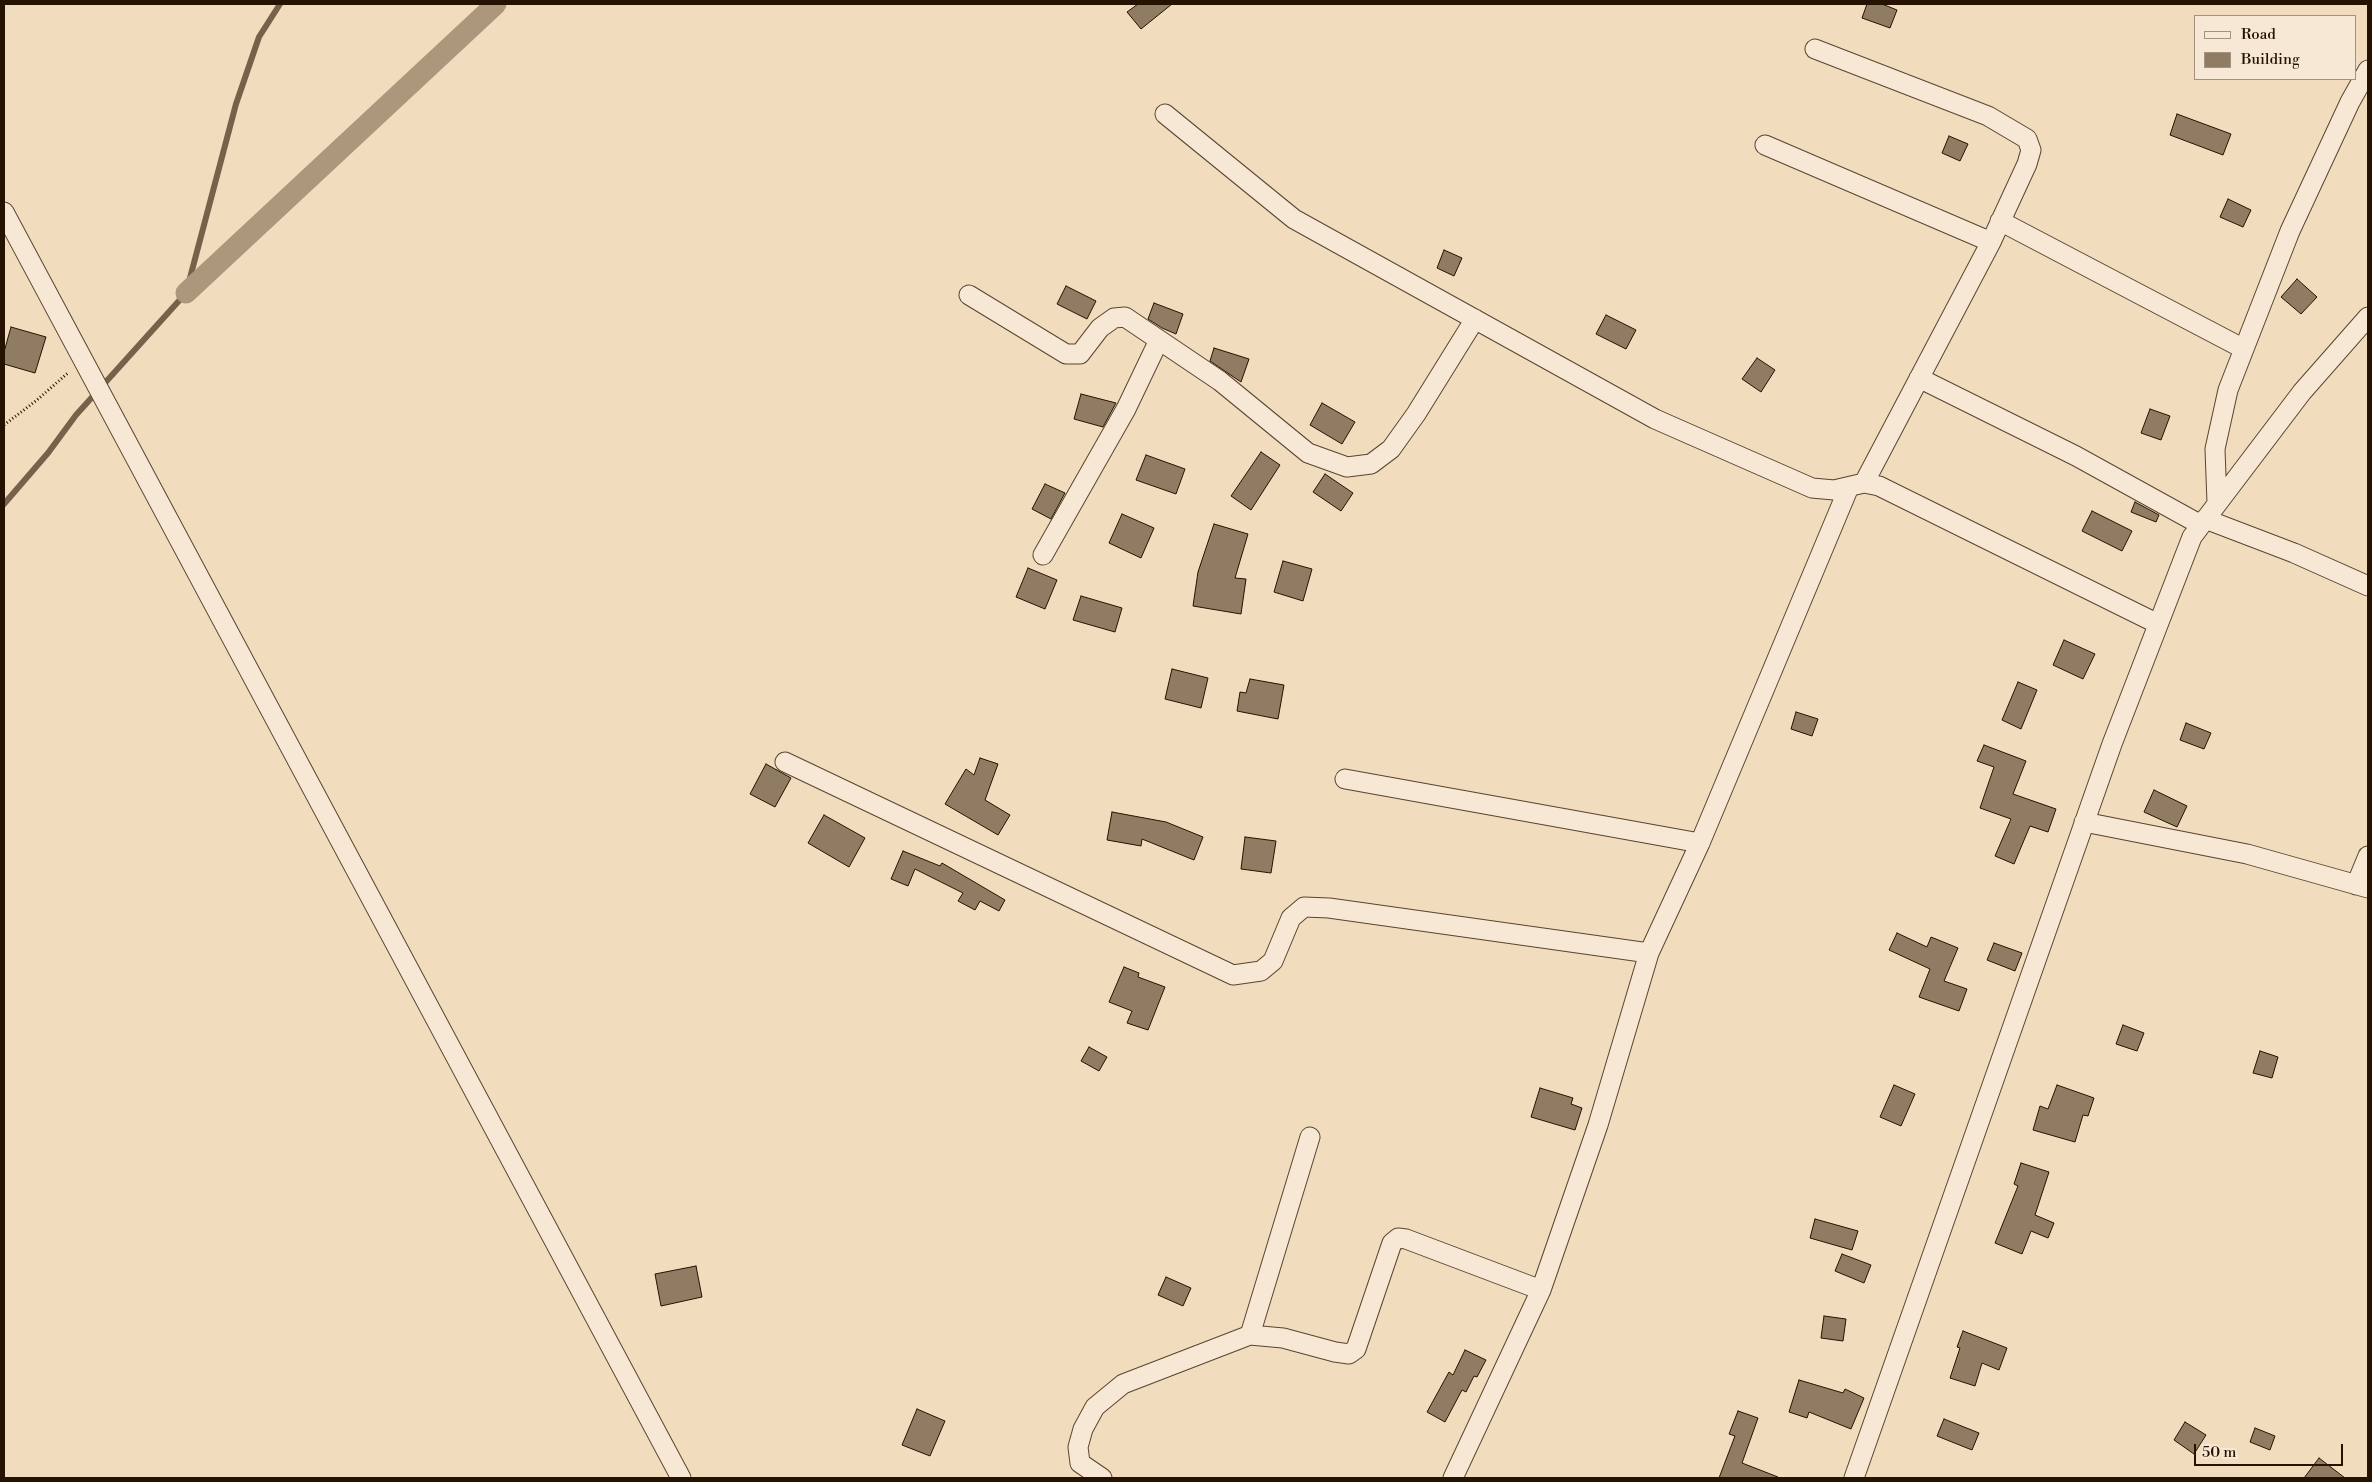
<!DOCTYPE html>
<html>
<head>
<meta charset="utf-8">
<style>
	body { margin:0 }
	#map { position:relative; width:2372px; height:1482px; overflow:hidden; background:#f1dcbd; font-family:"Libre Bodoni",serif }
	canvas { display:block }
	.frame { position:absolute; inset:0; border:5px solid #261201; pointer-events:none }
	.legend { position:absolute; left:2194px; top:15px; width:162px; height:65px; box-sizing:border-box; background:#f6e8d4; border:1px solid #a39280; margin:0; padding:6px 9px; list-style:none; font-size:15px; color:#261201 }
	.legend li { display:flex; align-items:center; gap:10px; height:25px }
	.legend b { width:25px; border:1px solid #a39280 }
	.scale { position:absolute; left:2194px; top:1444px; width:149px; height:22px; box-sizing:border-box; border:2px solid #261201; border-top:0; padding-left:6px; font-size:15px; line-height:18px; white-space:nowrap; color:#261201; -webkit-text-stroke:4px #f6e8d4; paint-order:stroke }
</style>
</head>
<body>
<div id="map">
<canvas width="2372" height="1482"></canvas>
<div class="frame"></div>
<ul class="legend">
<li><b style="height:6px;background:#f6e8d4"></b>Road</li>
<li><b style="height:14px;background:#907b63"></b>Building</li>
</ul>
<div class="scale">50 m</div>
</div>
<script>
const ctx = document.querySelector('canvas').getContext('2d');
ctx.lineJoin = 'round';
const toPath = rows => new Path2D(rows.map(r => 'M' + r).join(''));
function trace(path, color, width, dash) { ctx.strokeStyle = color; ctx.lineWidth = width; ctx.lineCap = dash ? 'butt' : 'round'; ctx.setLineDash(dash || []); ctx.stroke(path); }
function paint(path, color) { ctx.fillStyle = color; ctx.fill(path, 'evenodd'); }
const stream = toPath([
	[4,504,48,453,76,415,186,293,236,104,259,37,280,4]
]);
const canal = toPath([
	[186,293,496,4]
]);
const building = toPath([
	[1138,4,1172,4,1141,29,1127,12,1138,4],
	[1867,4,1882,4,1897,10,1890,28,1862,18,1867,4],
	[2177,114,2231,134,2223,155,2170,135,2177,114],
	[1949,136,1968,144,1960,161,1942,153,1949,136],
	[2228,199,2251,210,2243,227,2220,217,2228,199],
	[1444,250,1462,258,1454,276,1437,268,1444,250],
	[2297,279,2317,297,2301,314,2281,297,2297,279],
	[1066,286,1096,301,1087,319,1057,304,1066,286],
	[1154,303,1183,314,1176,334,1162,328,1148,319,1154,303],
	[1606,315,1636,330,1626,349,1596,334,1606,315],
	[11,327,46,337,35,373,4,364,4,352,11,327],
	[1214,348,1249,359,1241,382,1210,361,1214,348],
	[1757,358,1775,370,1761,392,1742,379,1757,358],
	[1081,394,1116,403,1103,427,1074,419,1081,394],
	[1322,403,1355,422,1342,444,1310,425,1322,403],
	[2150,409,2170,416,2161,440,2141,433,2150,409],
	[1261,452,1280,465,1251,510,1231,496,1261,452],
	[1146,455,1185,469,1176,494,1136,480,1146,455],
	[1325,474,1353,493,1341,511,1313,492,1325,474],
	[1045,484,1065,493,1051,519,1032,509,1045,484],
	[2135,502,2159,515,2156,522,2131,512,2135,502],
	[2092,511,2132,531,2122,551,2082,531,2092,511],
	[1122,514,1154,528,1141,558,1109,543,1122,514],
	[1214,524,1248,534,1235,578,1246,579,1241,614,1193,606,1198,572,1214,524],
	[1283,561,1312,569,1303,601,1274,592,1283,561],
	[1028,568,1057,580,1045,609,1016,597,1028,568],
	[1081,596,1122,608,1115,632,1073,620,1081,596],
	[2064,640,2095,654,2083,679,2053,665,2064,640],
	[1172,669,1208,678,1201,708,1165,699,1172,669],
	[1250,679,1284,685,1278,719,1237,711,1240,692,1246,693,1250,679],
	[2018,682,2037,690,2021,729,2002,720,2018,682],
	[1796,712,1818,719,1812,736,1791,729,1796,712],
	[2186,723,2211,733,2204,749,2180,740,2186,723],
	[1984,745,2026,761,2013,794,2056,809,2048,832,2030,826,2014,864,1995,856,2011,819,1980,808,1994,767,1977,761,1984,745],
	[980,758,998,764,985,800,1010,815,998,835,945,804,966,769,974,775,980,758],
	[766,764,791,778,775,807,750,794,766,764],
	[2154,790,2187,806,2177,827,2144,812,2154,790],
	[1112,812,1166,822,1203,837,1194,860,1142,839,1141,846,1107,840,1112,812],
	[824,815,865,838,849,867,808,843,824,815],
	[1245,837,1276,841,1271,873,1241,869,1245,837],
	[903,851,940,866,942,863,1005,900,999,911,980,901,975,910,958,901,963,893,915,869,908,886,891,879,903,851],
	[1897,933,1927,947,1931,937,1958,948,1944,981,1967,989,1959,1011,1919,997,1930,969,1889,950,1897,933],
	[1994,943,2022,953,2015,971,1987,960,1994,943],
	[1124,967,1139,973,1138,977,1165,987,1148,1030,1127,1023,1132,1011,1109,1002,1124,967],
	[2123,1025,2144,1033,2137,1051,2116,1044,2123,1025],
	[1089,1047,1107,1057,1099,1071,1081,1061,1089,1047],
	[2260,1051,2278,1057,2272,1078,2253,1073,2260,1051],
	[1894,1085,1915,1094,1901,1126,1880,1117,1894,1085],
	[2057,1085,2094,1098,2088,1116,2083,1115,2075,1142,2033,1130,2040,1106,2048,1109,2057,1085],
	[1540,1088,1573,1098,1571,1104,1582,1108,1575,1130,1531,1117,1540,1088],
	[2021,1163,2049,1172,2035,1215,2054,1223,2048,1238,2031,1231,2022,1254,1995,1243,2018,1186,2014,1184,2021,1163],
	[1815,1219,1858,1231,1852,1250,1810,1238,1815,1219],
	[1842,1254,1871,1265,1864,1283,1835,1271,1842,1254],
	[696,1266,702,1297,661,1306,655,1274,696,1266],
	[1166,1277,1191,1288,1183,1306,1158,1295,1166,1277],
	[1824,1316,1846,1319,1843,1341,1821,1338,1824,1316],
	[1963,1331,2007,1348,1999,1370,1982,1363,1975,1386,1950,1378,1960,1348,1957,1347,1963,1331],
	[1465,1350,1486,1360,1477,1377,1474,1376,1466,1392,1462,1390,1445,1422,1427,1412,1449,1372,1453,1375,1465,1350],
	[1799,1380,1843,1393,1845,1389,1864,1398,1851,1429,1809,1412,1807,1418,1789,1412,1799,1380],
	[917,1409,945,1421,930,1456,902,1445,917,1409],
	[1738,1411,1758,1418,1742,1463,1778,1477,1777,1478,1719,1478,1735,1436,1729,1434,1738,1411],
	[1944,1419,1979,1433,1972,1450,1937,1436,1944,1419],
	[2185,1422,2206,1435,2194,1454,2174,1440,2185,1422],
	[2255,1428,2275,1436,2270,1450,2250,1442,2255,1428],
	[2319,1458,2345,1478,2304,1478,2319,1458]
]);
const path = toPath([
	[4,425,37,400,69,372]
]);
const street = toPath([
	[1815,49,1988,116,2027,139,2031,150,2027,164,1991,242,1864,483],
	[1165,114,1294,219,1655,419,1812,488,1834,490,1864,483,1879,486,2158,624],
	[1765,145,1991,242],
	[4,212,681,1478],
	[2000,221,2244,349],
	[969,295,1066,354,1080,354,1100,328,1114,318,1125,317,1220,381,1308,453,1347,467,1371,464,1391,449,1416,414,1475,319],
	[1919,378,2076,456,2201,525],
	[2217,503,2215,449,2228,390,2290,231,2350,102,2368,70],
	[2205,519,2294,553,2368,586],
	[1043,555,1126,409,1159,340],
	[785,762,1233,975,1261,971,1273,961,1291,918,1304,907,1329,908,1649,953],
	[1345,779,1700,843],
	[2084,822,2247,854,2368,888],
	[2356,885,2368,856],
	[1250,1335,1310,1137],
	[1102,1478,1080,1463,1078,1447,1083,1429,1095,1407,1123,1384,1250,1335,1283,1338,1335,1352,1349,1354,1356,1349,1392,1243,1398,1238,1406,1239,1541,1290],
	[1453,1478,1541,1290,1598,1125,1649,953,1700,843,1849,487],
	[1854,1478,2112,744,2192,537,2302,392,2368,317]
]);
trace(stream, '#76624b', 6);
trace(canal, '#ac977d', 21);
paint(building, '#907b63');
trace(building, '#261201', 1);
trace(street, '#594430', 21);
trace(path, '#261201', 3, [1, 2.5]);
trace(street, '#f6e8d4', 19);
</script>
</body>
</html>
